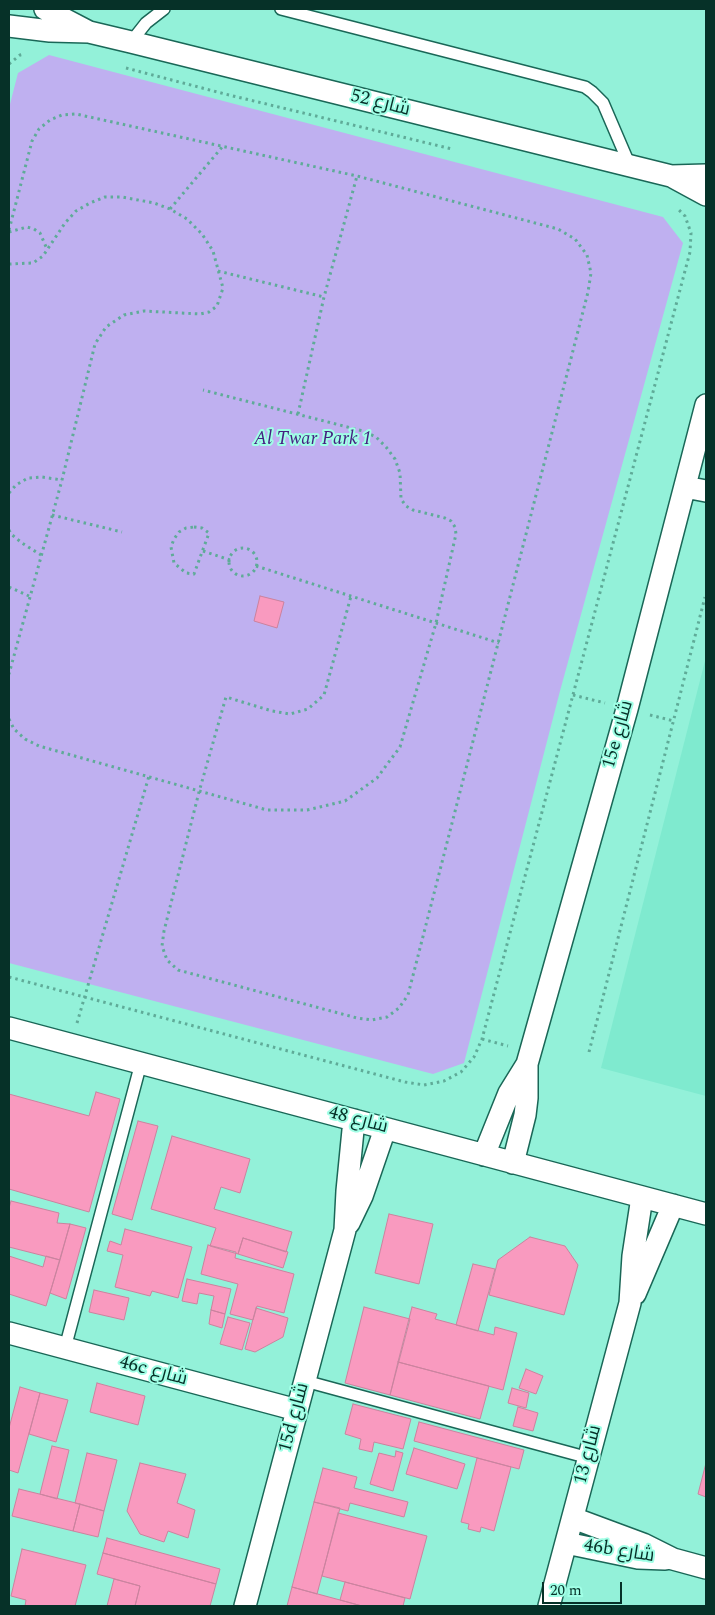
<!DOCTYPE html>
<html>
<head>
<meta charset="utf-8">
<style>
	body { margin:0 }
	#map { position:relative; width:715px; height:1615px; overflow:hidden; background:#93f1d9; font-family:Spectral,serif }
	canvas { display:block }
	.frame { position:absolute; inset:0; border:10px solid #063128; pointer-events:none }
	.scale { position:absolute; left:542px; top:1582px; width:80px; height:22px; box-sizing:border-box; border:2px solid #063128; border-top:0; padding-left:6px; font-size:15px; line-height:18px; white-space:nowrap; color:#063128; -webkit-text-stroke:4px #a0ffe6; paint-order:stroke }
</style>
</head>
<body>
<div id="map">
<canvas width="715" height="1615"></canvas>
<div class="frame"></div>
<div class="scale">20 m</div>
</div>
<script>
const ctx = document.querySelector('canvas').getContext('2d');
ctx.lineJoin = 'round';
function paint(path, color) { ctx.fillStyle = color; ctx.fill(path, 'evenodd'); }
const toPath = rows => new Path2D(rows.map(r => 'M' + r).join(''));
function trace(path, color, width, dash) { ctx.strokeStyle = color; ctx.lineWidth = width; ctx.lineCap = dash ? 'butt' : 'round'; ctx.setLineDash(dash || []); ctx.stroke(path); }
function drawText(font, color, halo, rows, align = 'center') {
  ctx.font = font + ' Spectral,Cairo,serif'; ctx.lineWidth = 4; ctx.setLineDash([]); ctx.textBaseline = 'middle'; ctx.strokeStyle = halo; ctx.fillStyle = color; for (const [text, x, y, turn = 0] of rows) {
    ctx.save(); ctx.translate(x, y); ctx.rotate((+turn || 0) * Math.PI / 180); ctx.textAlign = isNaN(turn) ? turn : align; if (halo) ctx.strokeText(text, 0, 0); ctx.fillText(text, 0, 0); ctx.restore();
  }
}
const built = toPath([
	[706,657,706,1096,601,1068]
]);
const green = toPath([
	[49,55,663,217,683,243,560,691,464,1063,433,1074,9,963,9,108,18,73]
]);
const building = toPath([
	[260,596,284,602,277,628,254,621,260,596],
	[96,1092,120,1099,89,1212,9,1189,9,1094,89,1116,96,1092],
	[138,1121,158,1126,132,1220,112,1214,138,1121],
	[172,1136,250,1159,240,1193,221,1187,214,1209,292,1232,286,1252,243,1238,238,1254,210,1246,216,1228,151,1209,172,1136],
	[11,1201,59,1213,57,1223,70,1224,60,1260,9,1247,9,1208,11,1201],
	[389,1214,433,1224,419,1284,375,1273,389,1214],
	[70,1224,86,1228,66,1299,50,1293,70,1224],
	[125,1229,192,1247,178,1298,152,1291,150,1296,115,1287,123,1255,107,1251,110,1241,121,1245,125,1229],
	[530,1237,565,1246,578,1265,564,1315,489,1295,498,1260,530,1237],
	[243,1238,288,1252,283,1268,238,1254,243,1238],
	[208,1245,236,1252,235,1258,294,1274,284,1313,257,1306,253,1320,230,1314,238,1284,201,1274,208,1245],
	[9,1256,43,1267,46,1256,60,1260,46,1306,9,1294,9,1256],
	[473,1264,495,1269,478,1331,456,1325,473,1264],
	[187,1279,231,1289,225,1314,211,1310,214,1296,199,1293,197,1304,182,1301,187,1279],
	[94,1290,129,1298,124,1320,89,1312,94,1290],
	[364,1307,410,1319,390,1395,345,1383,364,1307],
	[412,1307,437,1314,435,1319,494,1335,495,1327,517,1333,503,1390,398,1362,412,1307],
	[256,1308,288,1318,283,1337,255,1352,245,1349,256,1308],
	[211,1310,225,1314,222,1328,209,1324,211,1310],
	[228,1317,250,1323,242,1350,220,1344,228,1317],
	[398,1362,489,1386,480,1419,390,1395,398,1362],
	[526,1369,543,1376,536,1394,519,1388,526,1369],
	[97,1383,145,1396,138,1425,90,1412,97,1383],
	[20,1387,40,1393,18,1473,9,1470,9,1428,20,1387],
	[512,1388,529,1393,526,1408,508,1403,512,1388],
	[40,1393,68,1400,56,1442,29,1434,40,1393],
	[353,1404,411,1419,403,1449,374,1442,372,1452,359,1449,361,1439,345,1434,353,1404],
	[518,1407,538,1413,533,1431,513,1426,518,1407],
	[419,1422,524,1450,519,1469,414,1441,419,1422],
	[52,1446,69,1450,57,1499,40,1494,52,1446],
	[414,1448,465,1464,457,1489,406,1474,414,1448],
	[396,1451,403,1453,393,1491,370,1484,379,1453,395,1457,396,1451],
	[87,1453,117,1460,104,1511,75,1503,87,1453],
	[477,1458,511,1467,494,1531,481,1527,480,1532,468,1529,469,1524,461,1522,477,1458],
	[140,1463,186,1474,177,1503,195,1510,188,1538,168,1531,164,1542,140,1534,127,1511,140,1463],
	[706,1463,706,1497,698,1494,706,1463],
	[323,1468,357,1477,354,1488,408,1502,404,1517,350,1503,348,1511,314,1502,323,1468],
	[19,1489,80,1504,73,1531,12,1516,19,1489],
	[314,1502,340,1508,317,1594,292,1587,314,1502],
	[80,1504,104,1511,98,1537,73,1531,80,1504],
	[338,1513,427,1536,410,1599,322,1576,338,1513],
	[107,1538,220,1569,216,1584,103,1553,107,1538],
	[22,1549,86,1565,75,1606,25,1606,26,1600,11,1596,22,1549],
	[103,1553,216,1584,210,1606,135,1606,140,1586,97,1574,103,1553],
	[114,1579,140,1586,135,1606,137,1606,107,1606,114,1579],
	[345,1582,405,1598,403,1606,362,1606,340,1600,345,1582],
	[292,1587,340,1600,362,1606,287,1606,292,1587]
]);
const path = toPath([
	[9,64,20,55,25,54],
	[126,68,225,94,452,149],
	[170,209,223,146],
	[9,230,32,141,39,129,50,120,62,115,76,114,357,176,558,229,575,239,587,255,591,273,588,292,408,995,399,1008,387,1017,372,1020,357,1018,178,970,167,960,162,946,164,931,199,792,226,697,272,711,290,714,308,709,324,695,351,596],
	[9,232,27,227,34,229,40,233,47,249],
	[9,264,33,263,43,256,65,223,76,211,90,203,105,197,122,197,154,203,170,209,187,219,202,234,213,251,223,288,217,306,209,312,200,314,144,311,124,315,106,327,95,344,62,480,9,674],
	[218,271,324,297],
	[298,414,324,297,357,176],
	[9,493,16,485,28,478,42,477,62,480],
	[52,515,122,532],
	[194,527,202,528,209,533,194,574,186,573,174,563,171,547,174,539,179,532,186,528,194,527],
	[9,530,11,534,22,543,41,555],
	'229 562a14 14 0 1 1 28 0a14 14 0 1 1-28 0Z',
	[203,551,230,560],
	[256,566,499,643],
	[9,587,29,596],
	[573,695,605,703],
	[650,715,674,721],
	[9,719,14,729,25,739,39,746,267,810,307,810,345,801,377,778,400,747,436,623,456,534,455,527,451,521,445,518,413,510,406,506,401,499,400,473,395,459,386,447,376,437,363,431,203,390],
	[9,977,405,1082,424,1085,444,1081,461,1072,474,1057,482,1039,690,252,691,233,685,216,679,210],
	[77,1023,149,776],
	[482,1039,508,1046],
	[589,1052,705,597]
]);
const service = toPath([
	[281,9,585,87,592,92,603,103,630,166],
	[131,42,146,23,164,9],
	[65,1348,141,1063],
	[305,1381,589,1458]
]);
const minor = toPath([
	[45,9,89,32],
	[9,26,50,31,89,32,131,42,671,176,706,195],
	[671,176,706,175],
	[685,487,706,491],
	[9,1028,706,1214],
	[484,1155,509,1093,527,1064],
	[513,1163,525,1115,527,1098,527,1064,627,709,706,405],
	[349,1223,362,1196,385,1129],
	[635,1294,673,1205],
	[9,1333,297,1410],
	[573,1518,643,1544,673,1559,706,1568],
	[566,1543,638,1558,665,1559],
	[245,1606,345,1230,347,1191,354,1120],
	[549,1606,630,1303,633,1256,642,1197]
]);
const streetNames = [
	["شارع 52",380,104,14],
	["15e شارع",619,735,-74],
	["شارع 48",358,1121,15],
	["46c شارع",153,1372,15],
	["15d شارع",295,1418,-75],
	["شارع 13",589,1455,-75],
	["46b شارع",619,1552,9]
];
const parkNames = [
	["Al Twar Park 1",313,440]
];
paint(built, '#7feacf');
paint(green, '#bfb0f0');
paint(building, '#f99abf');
trace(building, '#cb829e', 1);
trace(service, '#1a6757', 14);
trace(minor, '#1a6757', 24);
trace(path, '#5fab98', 3, [2.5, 4]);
trace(service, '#fff', 11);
trace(minor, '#fff', 21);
drawText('19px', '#063128', '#a0ffe6', streetNames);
drawText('italic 19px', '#452080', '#a0ffe6', parkNames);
</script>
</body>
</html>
